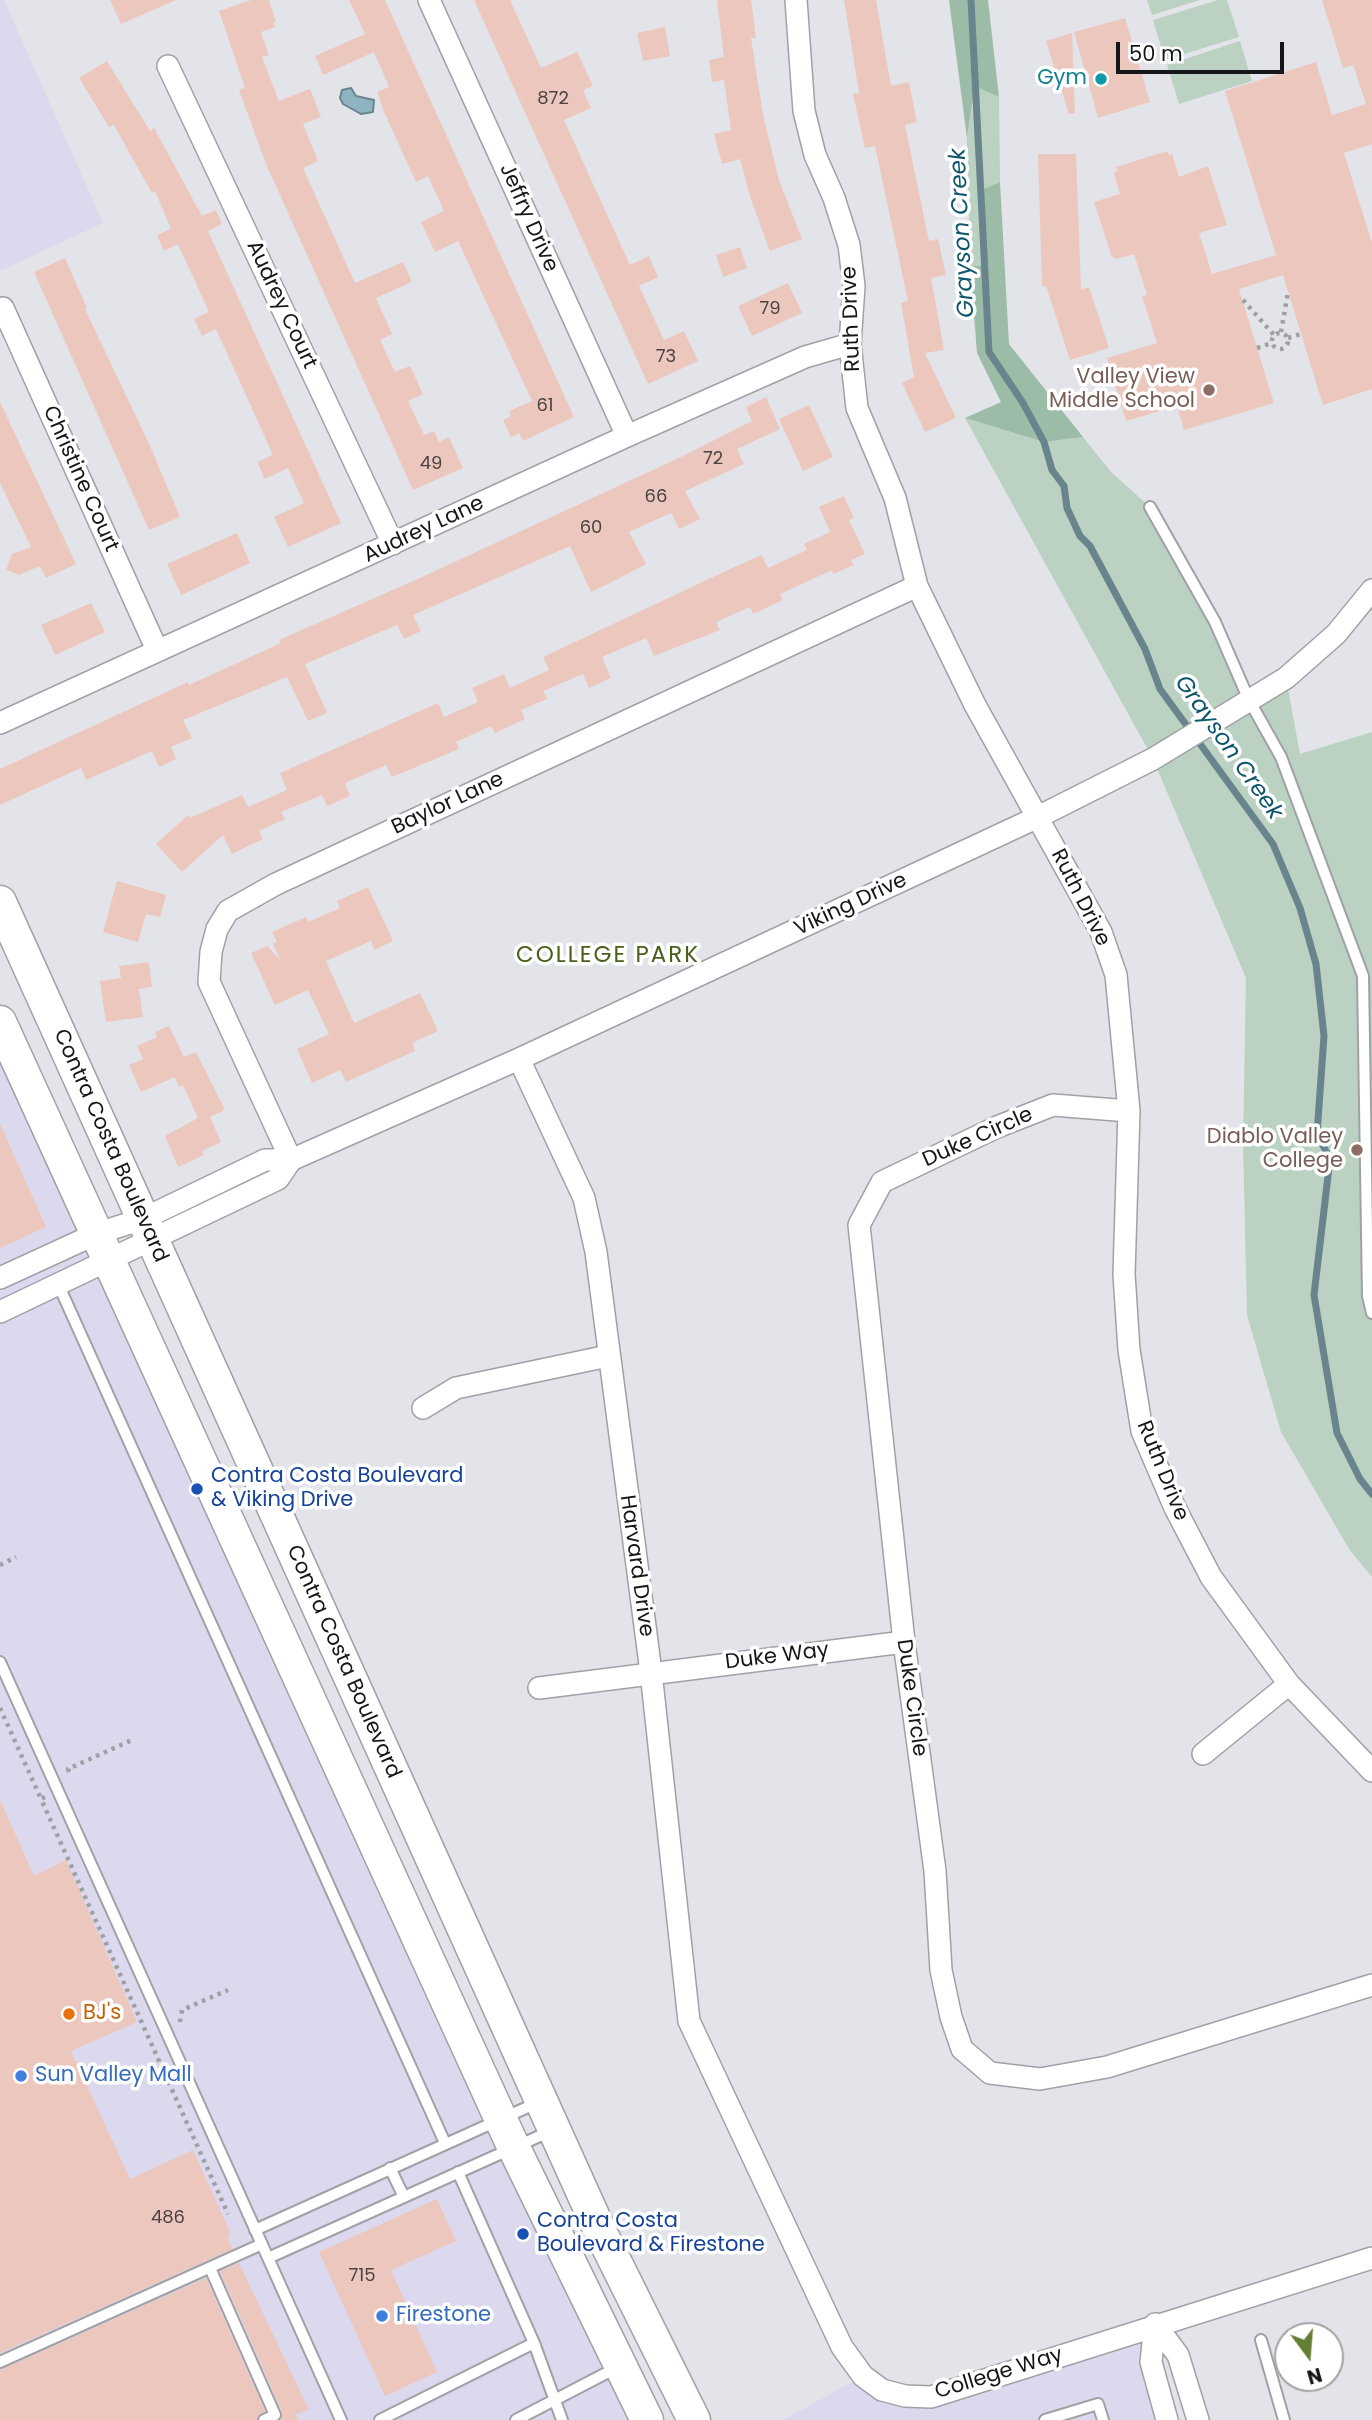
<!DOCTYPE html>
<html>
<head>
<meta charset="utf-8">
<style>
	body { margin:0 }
	#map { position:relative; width:1372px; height:2420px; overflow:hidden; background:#e3e4e9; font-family:Poppins,sans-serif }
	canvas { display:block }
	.north { position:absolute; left:1274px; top:2322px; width:70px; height:70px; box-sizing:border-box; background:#fff; border:2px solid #a1a2a2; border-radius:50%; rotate:164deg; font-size:19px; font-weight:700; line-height:28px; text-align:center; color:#151617 }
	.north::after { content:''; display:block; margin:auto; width:24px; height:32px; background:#637f33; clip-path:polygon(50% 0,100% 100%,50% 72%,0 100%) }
	.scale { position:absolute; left:1116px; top:42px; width:168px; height:32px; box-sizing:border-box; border:4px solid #151617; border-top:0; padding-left:9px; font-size:21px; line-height:24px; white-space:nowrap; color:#151617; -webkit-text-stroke:5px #fff; paint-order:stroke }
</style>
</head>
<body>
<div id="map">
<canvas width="1372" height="2420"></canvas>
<div class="north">N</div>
<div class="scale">50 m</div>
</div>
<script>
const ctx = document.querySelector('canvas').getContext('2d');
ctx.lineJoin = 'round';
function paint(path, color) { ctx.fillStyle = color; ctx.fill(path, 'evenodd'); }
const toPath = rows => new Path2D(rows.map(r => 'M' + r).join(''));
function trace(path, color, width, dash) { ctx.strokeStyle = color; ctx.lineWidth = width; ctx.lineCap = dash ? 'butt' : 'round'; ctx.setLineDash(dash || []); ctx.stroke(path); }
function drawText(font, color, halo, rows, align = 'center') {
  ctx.font = font + ' Poppins,sans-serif'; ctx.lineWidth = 7; ctx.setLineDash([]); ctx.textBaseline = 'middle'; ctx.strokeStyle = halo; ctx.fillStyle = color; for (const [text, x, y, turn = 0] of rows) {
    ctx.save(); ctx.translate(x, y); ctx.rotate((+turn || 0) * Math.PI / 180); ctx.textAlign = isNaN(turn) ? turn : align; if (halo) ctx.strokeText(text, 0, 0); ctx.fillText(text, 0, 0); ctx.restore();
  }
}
const commercial = toPath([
	[0,0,4,0,103,223,0,271],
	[0,1022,647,2420,0,2420],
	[1155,2324,1167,2420,783,2420,863,2376,905,2396]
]);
const green = toPath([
	[1147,0,1200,0,1152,15],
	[1218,0,1227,0,1239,37,1165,60,1153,20],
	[1240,41,1252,81,1179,104,1167,65],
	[976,85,999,97,1000,182,982,190,986,265,970,266,967,138],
	[965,418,1044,442,1083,437,1111,472,1150,507,1215,622,1249,700,1286,678,1300,754,1372,732,1372,1577,1349,1549,1281,1432,1247,1315,1243,1144,1246,978,1153,759]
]);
const forest = toPath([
	[949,0,988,0,999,97,975,86,967,138],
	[1000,182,1009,344,1083,437,1044,442,965,418,1001,402,977,353,970,266,986,265,981,190]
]);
const water = toPath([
	[351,88,356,96,374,100,373,112,361,114,343,104,340,98,342,90,351,88]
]);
const stream = toPath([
	[971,0,989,352,1023,403,1044,442,1052,470,1064,486,1067,508,1080,536,1090,546,1145,649,1160,689,1273,844,1300,908,1316,964,1324,1036,1317,1134,1330,1159,1314,1295,1337,1433,1360,1479,1372,1494]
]);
const building = toPath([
	[110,0,176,0,121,24],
	[251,0,269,0,276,22,273,22,275,27,261,32,269,55,262,57,279,101,310,89,321,117,303,124,318,161,303,168,355,283,403,262,412,282,376,298,392,334,380,340,395,372,410,366,423,394,408,401,424,435,434,431,439,442,449,437,463,468,413,490,266,164,239,90,245,88,219,11],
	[349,0,385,0,574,417,523,441,519,433,511,437,503,420,511,416,509,411,532,401,458,241,435,252,421,222,444,211,428,176,416,182,384,112,377,92,389,87,374,52,323,75,315,56,365,34],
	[474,0,510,0,541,68,577,52,593,86,583,90,591,108,564,120,630,265,649,256,658,277,639,286,664,340,684,331,698,361,648,384],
	[717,0,751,0,756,38,751,38,763,115,779,180,802,239,770,251,751,200,740,159,722,164,714,134,731,130,724,80,712,82,709,60,724,57],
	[844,0,876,0,891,86,909,82,917,122,905,125,929,241,938,239,946,275,931,278,944,350,925,353,956,418,925,432,902,383,914,377,901,303,908,301,875,146,865,148,853,94,859,93],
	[1322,0,1372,0,1372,144,1344,153,1372,243,1372,389,1323,405,1283,275,1239,289,1274,403,1184,430,1177,406,1126,421,1107,358,1157,343,1142,296,1147,295,1134,254,1117,259,1112,257,1094,202,1120,194,1114,172,1118,171,1116,167,1167,151,1169,155,1172,154,1179,177,1208,166,1227,225,1199,233,1212,274,1276,255,1225,91,1316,62,1332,115,1366,104,1353,65,1343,68],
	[1125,18,1150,102,1098,118,1074,32],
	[665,27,670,56,643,61,637,33],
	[1072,33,1075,113,1069,114,1046,41],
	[107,61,150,131,154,128,202,216,216,210,222,224,208,231,341,523,288,547,274,517,304,503,288,468,265,479,257,462,273,455,216,329,202,336,194,319,209,312,178,244,164,251,157,235,171,229,155,191,152,193,114,125,109,127,79,78],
	[1038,154,1076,154,1081,290,1089,287,1109,348,1070,360,1046,286,1042,286],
	[740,247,747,268,723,277,716,255],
	[65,258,87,308,85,309,150,446,180,517,149,530,34,272],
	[788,283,802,313,752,336,738,306],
	[766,397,780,429,737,449,744,464,685,491,700,519,679,529,671,513,629,532,646,564,612,582,591,592,570,546,413,615,421,631,404,639,397,625,305,664,327,713,308,721,287,677,183,720,192,738,171,747,176,759,159,767,152,751,86,780,81,768,0,805,0,769,188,682,189,685,281,643,279,640,420,578,683,456,752,421,746,407],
	[0,402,76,564,46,578,40,566,19,575,6,570,12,554,31,547,0,483],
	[809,405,833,457,803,471,779,419],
	[844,496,854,518,849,520,865,554,851,560,854,565,833,574,832,570,780,594,783,600,753,614,750,607,716,622,720,630,654,656,646,638,602,657,611,678,589,688,583,674,543,691,547,699,521,710,525,719,495,733,491,726,456,742,459,749,392,777,386,765,345,783,350,796,327,806,322,795,281,812,285,819,259,831,263,839,232,854,223,835,182,872,156,844,188,815,190,818,242,795,248,807,287,790,280,773,438,703,444,717,478,702,472,688,504,674,510,688,549,670,543,657,730,569,762,555,768,568,807,550,804,544,830,532,819,507],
	[237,533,250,563,181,595,167,564],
	[91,603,105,632,55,655,41,625],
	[117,881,166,895,160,917,146,914,138,942,103,932],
	[368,887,393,941,374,950,371,941,326,961,354,1023,420,993,438,1031,412,1043,415,1051,346,1082,340,1070,312,1083,297,1049,329,1034,308,990,275,1005,251,953,267,946,281,961,273,944,277,942,272,932,306,917,308,922,340,908,337,901],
	[149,962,152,987,139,989,143,1017,106,1022,100,981,121,978,119,966],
	[169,1026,184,1057,196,1052,225,1110,210,1117,221,1142,202,1151,204,1155,178,1167,165,1136,198,1118,183,1085,179,1087,175,1077,141,1092,129,1065,143,1059,137,1046,157,1037,155,1032],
	[0,1124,46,1227,0,1248],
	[0,1800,34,1876,66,1860,137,2022,71,2051,130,2179,193,2150,230,2232,228,2239,233,2249,0,2353],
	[437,2199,456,2241,391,2270,437,2372,385,2396,319,2252],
	[239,2263,309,2410,296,2414,298,2420,281,2420,282,2412,220,2271],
	[206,2278,265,2411,256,2420,0,2420,0,2370]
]);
const path = toPath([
	[1243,300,1274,335],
	[1281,332,1288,292],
	'1272 341a8 8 0 1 1 16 0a8 8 0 1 1-16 0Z',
	[1288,338,1301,334],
	[1257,348,1272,343],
	[0,1565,16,1557],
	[0,1708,41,1799],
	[69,1772,68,1769,134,1739],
	[45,1797,41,1799,228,2214],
	[180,2022,182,2010,228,1990]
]);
const service = toPath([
	[1150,507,1215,622,1249,700,1281,757,1363,976,1368,1296,1372,1313],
	[59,1286,445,2143],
	[0,1662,341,2420],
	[390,2168,404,2197],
	[255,2230,539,2102],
	[268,2258,553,2130],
	[210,2268,275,2415,264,2420],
	[1261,2340,1284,2420],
	[534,2343,562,2420],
	[0,2362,262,2244],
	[380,2420,534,2343,458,2172],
	[516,2420,620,2366],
	[1045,2420,1098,2404,1103,2420]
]);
const minor = toPath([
	[429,0,627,436],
	[796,0,804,111,815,155,834,198,849,245,854,286,850,344,857,408,895,498,917,586,975,705,1101,932,1116,975,1129,1111,1124,1274,1129,1350,1142,1431,1175,1508,1211,1577,1289,1684,1372,1771],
	[168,66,393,544],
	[3,308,157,650],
	[0,723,627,436,805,357,850,344],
	[519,1059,584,1198,596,1252,651,1672,689,2021,842,2347,863,2376,882,2390,905,2396,931,2397,1372,2258],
	[1129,1111,1053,1105,997,1127,882,1182,859,1225,904,1642,935,1871,941,1970,951,2017,962,2049,990,2073,1040,2079,1107,2067,1372,1985],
	[291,1160,209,982,211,952,217,929,228,911,276,884,917,586],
	[0,1278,98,1233,143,1219,265,1160,291,1160,519,1059,1038,817,1153,759,1286,678,1336,634,1372,590],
	[0,1312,278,1179,291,1160],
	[423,1408,456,1388,608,1356],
	[539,1688,904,1642],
	[1203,1754,1289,1684],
	[1167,2420,1151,2362,1155,2324,1178,2355,1198,2420]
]);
const secondary = toPath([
	[0,902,600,2231,694,2420],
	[0,1022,514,2148,647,2420]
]);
const markers = [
	[1101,79,7,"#0f9aa8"],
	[1209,390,7,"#8d6e63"],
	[1357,1150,7,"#8d6e63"],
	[197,1489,7,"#1a4fb4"],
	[69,2014,7,"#e8710a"],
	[21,2076,7,"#3f7fe0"],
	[523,2234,7,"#1a4fb4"],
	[382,2316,7,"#3f7fe0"]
];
const numberNames = [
	["872",553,99],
	["79",770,309],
	["73",666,357],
	["61",545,406],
	["72",713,459],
	["49",431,464],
	["66",656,497],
	["60",591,528],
	["486",168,2218],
	["715",362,2276]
];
const cultureNames = [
	["Gym",1087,79]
];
const streetNames = [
	["Jeffry Drive",528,218,66],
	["Audrey Court",281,305,65],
	["Ruth Drive",852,319,-92],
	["Christine Court",80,479,66],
	["Audrey Lane",424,530,-25],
	["Baylor Lane",448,804,-25],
	["Ruth Drive",1080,898,63],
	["Viking Drive",851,905,-25],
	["Duke Circle",978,1138,-24],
	["Contra Costa Boulevard",110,1146,66],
	["Ruth Drive",1162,1471,68],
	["Harvard Drive",636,1566,82],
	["Duke Way",777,1657,-7],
	["Contra Costa Boulevard",343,1662,66],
	["Duke Circle",911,1698,82],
	["College Way",999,2374,-17]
];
const educationNames = [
	["Valley View",1195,378],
	["Middle School",1195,402],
	["Diablo Valley",1343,1138],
	["College",1343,1162]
];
const transitNames = [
	["Contra Costa Boulevard",211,1477],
	["& Viking Drive",211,1501],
	["Contra Costa",537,2222],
	["Boulevard & Firestone",537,2246]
];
const foodNames = [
	["BJ's",83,2014]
];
const shopNames = [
	["Sun Valley Mall",35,2076],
	["Firestone",396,2316]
];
const waterNames = [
	["Grayson Creek",963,233,-93],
	["Grayson Creek",1228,748,55]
];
const neighbourhoodNames = [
	["COLLEGE PARK",608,956]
];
paint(commercial, '#dcd8ed');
paint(green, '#bbd1c2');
paint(forest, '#9dbca8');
paint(water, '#8eb3c1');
trace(water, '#6a848e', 2);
trace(stream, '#6a848e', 7);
paint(building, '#ecc7be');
trace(service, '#a0a1a6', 14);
trace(minor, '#a0a1a6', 24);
trace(secondary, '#a0a1a6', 35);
trace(path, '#9fa0a4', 4.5, [3.5, 5]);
trace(service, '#fff', 10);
trace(minor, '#fff', 21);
trace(secondary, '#fff', 32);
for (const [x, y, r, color] of markers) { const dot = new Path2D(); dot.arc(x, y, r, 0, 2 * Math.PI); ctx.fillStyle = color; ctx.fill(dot); trace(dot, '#fff', 2.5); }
drawText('18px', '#4b4241', null, numberNames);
drawText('21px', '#0d838f', '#fff', cultureNames, 'right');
drawText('21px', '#151617', '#fff', streetNames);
drawText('21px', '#785e54', '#fff', educationNames, 'right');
drawText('21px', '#164399', '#fff', transitNames, 'left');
drawText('21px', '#c56008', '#fff', foodNames, 'left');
drawText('21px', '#366cbe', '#fff', shopNames, 'left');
drawText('italic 23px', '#0d566c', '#fff', waterNames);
ctx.letterSpacing = '2px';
drawText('23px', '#475f19', '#fff', neighbourhoodNames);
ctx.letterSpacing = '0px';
</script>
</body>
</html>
